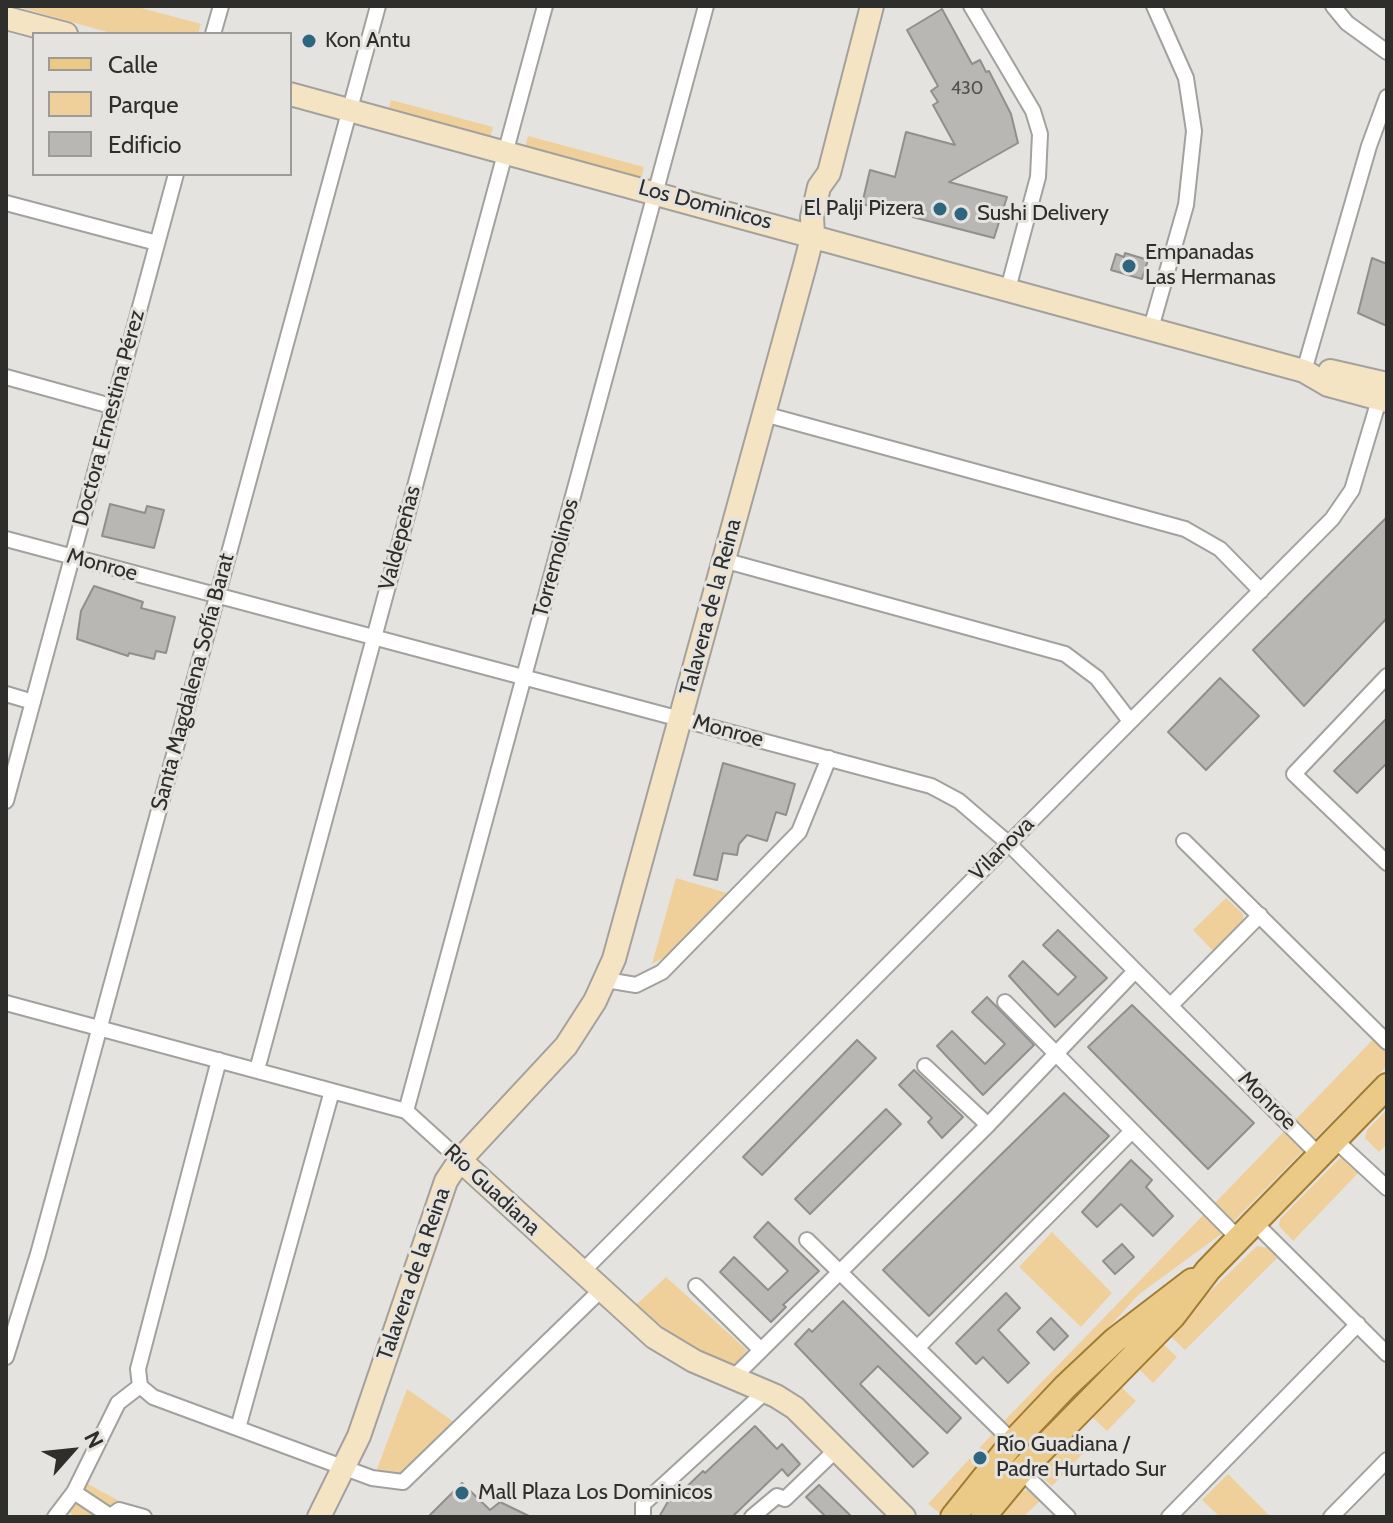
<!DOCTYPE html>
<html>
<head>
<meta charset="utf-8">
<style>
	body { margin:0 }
	#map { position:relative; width:1393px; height:1523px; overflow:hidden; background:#e5e3df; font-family:Cabin,sans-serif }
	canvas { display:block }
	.frame { position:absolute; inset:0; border:8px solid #2e2e2c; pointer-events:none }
	.legend { position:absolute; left:32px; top:32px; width:260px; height:144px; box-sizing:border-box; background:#e5e3df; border:2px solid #9c9b97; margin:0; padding:10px 14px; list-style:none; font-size:24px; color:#2e2e2c }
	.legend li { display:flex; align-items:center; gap:16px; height:40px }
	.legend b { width:40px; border:2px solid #9c9b97 }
	.north { position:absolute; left:32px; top:1411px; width:80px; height:80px; -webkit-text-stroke:6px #e5e3df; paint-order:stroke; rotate:63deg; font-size:22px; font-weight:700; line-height:32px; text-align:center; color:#2e2e2c }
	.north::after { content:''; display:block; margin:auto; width:28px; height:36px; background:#2e2e2c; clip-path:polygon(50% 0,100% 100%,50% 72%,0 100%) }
</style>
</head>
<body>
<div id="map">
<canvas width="1393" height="1523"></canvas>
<div class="frame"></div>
<ul class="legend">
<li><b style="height:10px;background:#ebca87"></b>Calle</li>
<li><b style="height:22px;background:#efd09a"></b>Parque</li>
<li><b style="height:22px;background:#b9b7b3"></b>Edificio</li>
</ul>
<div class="north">N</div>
</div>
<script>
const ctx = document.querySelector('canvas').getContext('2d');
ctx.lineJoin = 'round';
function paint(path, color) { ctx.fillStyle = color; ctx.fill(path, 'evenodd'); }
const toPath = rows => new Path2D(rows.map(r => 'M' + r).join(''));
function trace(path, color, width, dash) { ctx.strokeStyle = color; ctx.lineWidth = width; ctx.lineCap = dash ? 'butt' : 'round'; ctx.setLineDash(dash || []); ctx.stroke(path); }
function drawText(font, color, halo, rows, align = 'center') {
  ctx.font = font + ' Cabin,sans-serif'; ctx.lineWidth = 6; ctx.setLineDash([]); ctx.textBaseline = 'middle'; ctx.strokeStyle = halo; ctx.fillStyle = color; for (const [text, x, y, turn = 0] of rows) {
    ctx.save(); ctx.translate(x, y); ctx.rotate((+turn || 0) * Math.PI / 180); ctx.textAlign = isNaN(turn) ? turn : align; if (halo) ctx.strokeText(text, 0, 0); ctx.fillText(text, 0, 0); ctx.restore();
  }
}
const green = toPath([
	[15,6,134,6,201,24,198,34,114,34],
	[391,100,493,127,490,138,388,111],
	[528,136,644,167,641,178,525,147],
	[676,878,727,893,671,954,652,964],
	[1226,898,1243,914,1243,921,1213,951,1193,930],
	[1387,1025,1387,1066,1220,1235,1138,1295,941,1514,928,1504,1007,1418],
	[1387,1110,1387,1144,1379,1152,1365,1138,1367,1130],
	[1343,1155,1361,1170,1293,1241,1279,1226,1280,1219],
	[1052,1232,1112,1293,1081,1327,1019,1267],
	[1257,1246,1270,1248,1279,1256,1185,1350,1167,1333],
	[666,1277,747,1350,734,1366,697,1353,635,1306],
	[1160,1341,1177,1357,1153,1383,1136,1366],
	[1119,1385,1136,1401,1107,1431,1090,1415],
	[407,1389,454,1422,404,1472,395,1476,377,1469],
	[1074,1431,1090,1446,1052,1486,1044,1479,1043,1462],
	[1228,1474,1271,1517,1220,1517,1202,1500],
	[86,1483,123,1503,102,1517,75,1517,68,1511],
	[1031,1490,1041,1500,1023,1517,1005,1517,1001,1513,1016,1491]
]);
const building = toPath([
	[942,9,972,64,980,60,986,72,989,71,1011,114,1018,143,949,182,1007,197,994,238,862,204,870,170,895,177,906,132,955,145,933,105,938,102,931,91,938,86,907,30,942,9],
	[1125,253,1148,260,1142,279,1111,270,1116,254,1124,257,1125,253],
	[1372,258,1387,264,1387,326,1358,313,1372,258],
	[110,504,145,513,147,506,164,510,154,548,102,536,110,504],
	[1387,517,1387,618,1304,706,1253,650,1387,517],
	[94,586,143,602,141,608,175,617,166,653,156,651,154,659,129,653,128,656,77,639,81,611,94,586],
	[1220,678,1259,716,1206,770,1168,732,1220,678],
	[1387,718,1387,763,1357,793,1334,771,1387,718],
	[723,763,795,784,786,815,776,812,767,841,747,835,739,844,737,855,723,853,717,880,694,875,723,763],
	[1058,930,1107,978,1055,1027,1009,976,1023,961,1058,995,1076,977,1043,945,1058,930],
	[987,997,1034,1045,983,1095,937,1046,952,1031,985,1064,1005,1044,972,1012,987,997],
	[1132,1005,1254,1123,1208,1169,1088,1047,1132,1005],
	[857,1040,876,1058,762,1175,743,1157,857,1040],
	[914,1070,963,1117,942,1138,928,1122,932,1118,899,1085,914,1070],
	[1064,1093,1109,1136,929,1316,883,1270,1064,1093],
	[886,1109,901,1124,810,1214,795,1199,886,1109],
	[1131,1160,1152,1180,1146,1187,1173,1216,1153,1236,1121,1204,1097,1227,1082,1212,1131,1160],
	[768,1222,819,1271,783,1305,786,1307,771,1322,720,1272,734,1257,768,1290,788,1271,754,1237,768,1222],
	[1122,1244,1134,1257,1115,1274,1103,1261,1122,1244],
	[1006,1293,1020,1308,998,1330,1029,1363,1008,1383,983,1357,976,1364,956,1343,1006,1293],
	[843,1301,961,1418,947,1433,878,1366,860,1384,928,1453,913,1467,795,1344,809,1329,812,1332,843,1301],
	[1051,1318,1068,1336,1054,1350,1037,1332,1051,1318],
	[755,1426,777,1449,782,1444,800,1464,788,1476,782,1469,732,1517,659,1517,670,1498,673,1500,703,1471,705,1473,755,1426],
	[462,1483,490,1510,500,1502,531,1517,428,1517,462,1483],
	[819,1485,852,1517,826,1517,806,1497,819,1485]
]);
const street = toPath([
	[971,6,1033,111,1040,134,1038,177,1008,289],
	[1333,6,1347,23,1387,52],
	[213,34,221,6],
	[6,203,157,243],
	[1151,328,1186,205,1194,131,1186,78,1154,6],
	[1304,371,1369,146,1387,97],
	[6,377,111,406],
	[764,414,1185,529,1220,549,1261,591],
	[6,539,931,786,959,801,1008,843,1319,1155],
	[723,560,1065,654,1097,678,1130,721],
	[1387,676,1294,774,1387,863],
	[6,694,33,702],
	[6,801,176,174],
	[1184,841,1387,1042],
	[606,980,636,985,662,972,799,832,829,758],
	[1005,1002,1239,1239],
	[6,1003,406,1111,460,1160],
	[1172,1004,1260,915],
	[925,1066,988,1125],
	[257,1070,545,6],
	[406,1111,706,6],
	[1335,1140,1387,1188],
	[1254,1222,1387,1354],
	[807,1240,1013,1442],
	[582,1272,1332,519,1352,490,1379,400],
	[696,1286,761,1350],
	[917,1348,1131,1132],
	[6,1357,38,1254,378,6],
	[733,1378,988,1125,1135,971],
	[140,1386,153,1397,372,1478,403,1482,601,1290],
	[140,1386,138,1369,219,1060],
	[238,1428,332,1091],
	[1021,1471,1068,1517],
	[74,1492,110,1516],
	[55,1517,74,1492,118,1403,140,1386],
	[109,1517,119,1510,144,1517],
	[643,1517,643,1504,766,1391],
	[752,1517,777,1496,785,1499,837,1449],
	[1169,1517,1358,1324],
	[1331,1517,1387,1460]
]);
const secondary = toPath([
	[6,18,66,34],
	[290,94,1304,371,1328,385,1387,401],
	[1330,371,1387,384],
	[460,1160,654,1337,694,1361,776,1396,795,1408,904,1517],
	[319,1517,359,1436,446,1181,460,1160,566,1046,595,1001,614,959,805,265,813,234,812,217,819,187,829,173,872,6]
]);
const primary = toPath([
	[953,1517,1013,1442,1065,1387,1115,1340,1192,1281],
	[983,1517,1021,1471,1173,1316,1208,1270,1387,1086]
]);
const markers = [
	[309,41,8,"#2e6680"],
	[940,209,8,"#2e6680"],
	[961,214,8,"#2e6680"],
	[1129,266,8,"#2e6680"],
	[980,1458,8,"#2e6680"],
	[462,1493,8,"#2e6680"]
];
const numberNames = [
	["430",967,89]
];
const poiNames = [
	["Kon Antu",325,41],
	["El Palji Pizera",924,209,"right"],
	["Sushi Delivery",977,214],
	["Empanadas",1145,253],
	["Las Hermanas",1145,278],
	["Río Guadiana /",996,1445],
	["Padre Hurtado Sur",996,1470],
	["Mall Plaza Los Dominicos",478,1493]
];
const streetNames = [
	["Los Dominicos",705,205,15],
	["Doctora Ernestina Pérez",109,418,-75],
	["Valdepeñas",400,538,-75],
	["Torremolinos",556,558,-75],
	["Monroe",102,565,15],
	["Talavera de la Reina",711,607,-75],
	["Santa Magdalena Sofía Barat",193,682,-75],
	["Monroe",728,731,15],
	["Vilanova",1002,849,-45],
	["Monroe",1267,1101,45],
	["Río Guadiana",492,1190,43],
	["Talavera de la Reina",414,1274,-71]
];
paint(green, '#efd09a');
paint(building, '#b9b7b3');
trace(building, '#918f8c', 2);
trace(street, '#a3a19d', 18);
trace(secondary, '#a3a19d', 26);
trace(primary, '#a07c33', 28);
trace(street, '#fff', 14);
trace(secondary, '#f5e4c3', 22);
trace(primary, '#ebca87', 24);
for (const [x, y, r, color] of markers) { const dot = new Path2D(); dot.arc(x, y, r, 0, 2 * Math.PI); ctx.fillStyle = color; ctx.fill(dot); trace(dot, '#e5e3df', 3); }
drawText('18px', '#51504e', null, numberNames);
drawText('22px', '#2e2e2c', '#e5e3df', poiNames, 'left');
drawText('22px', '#2e2e2c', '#e5e3df', streetNames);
</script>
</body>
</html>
